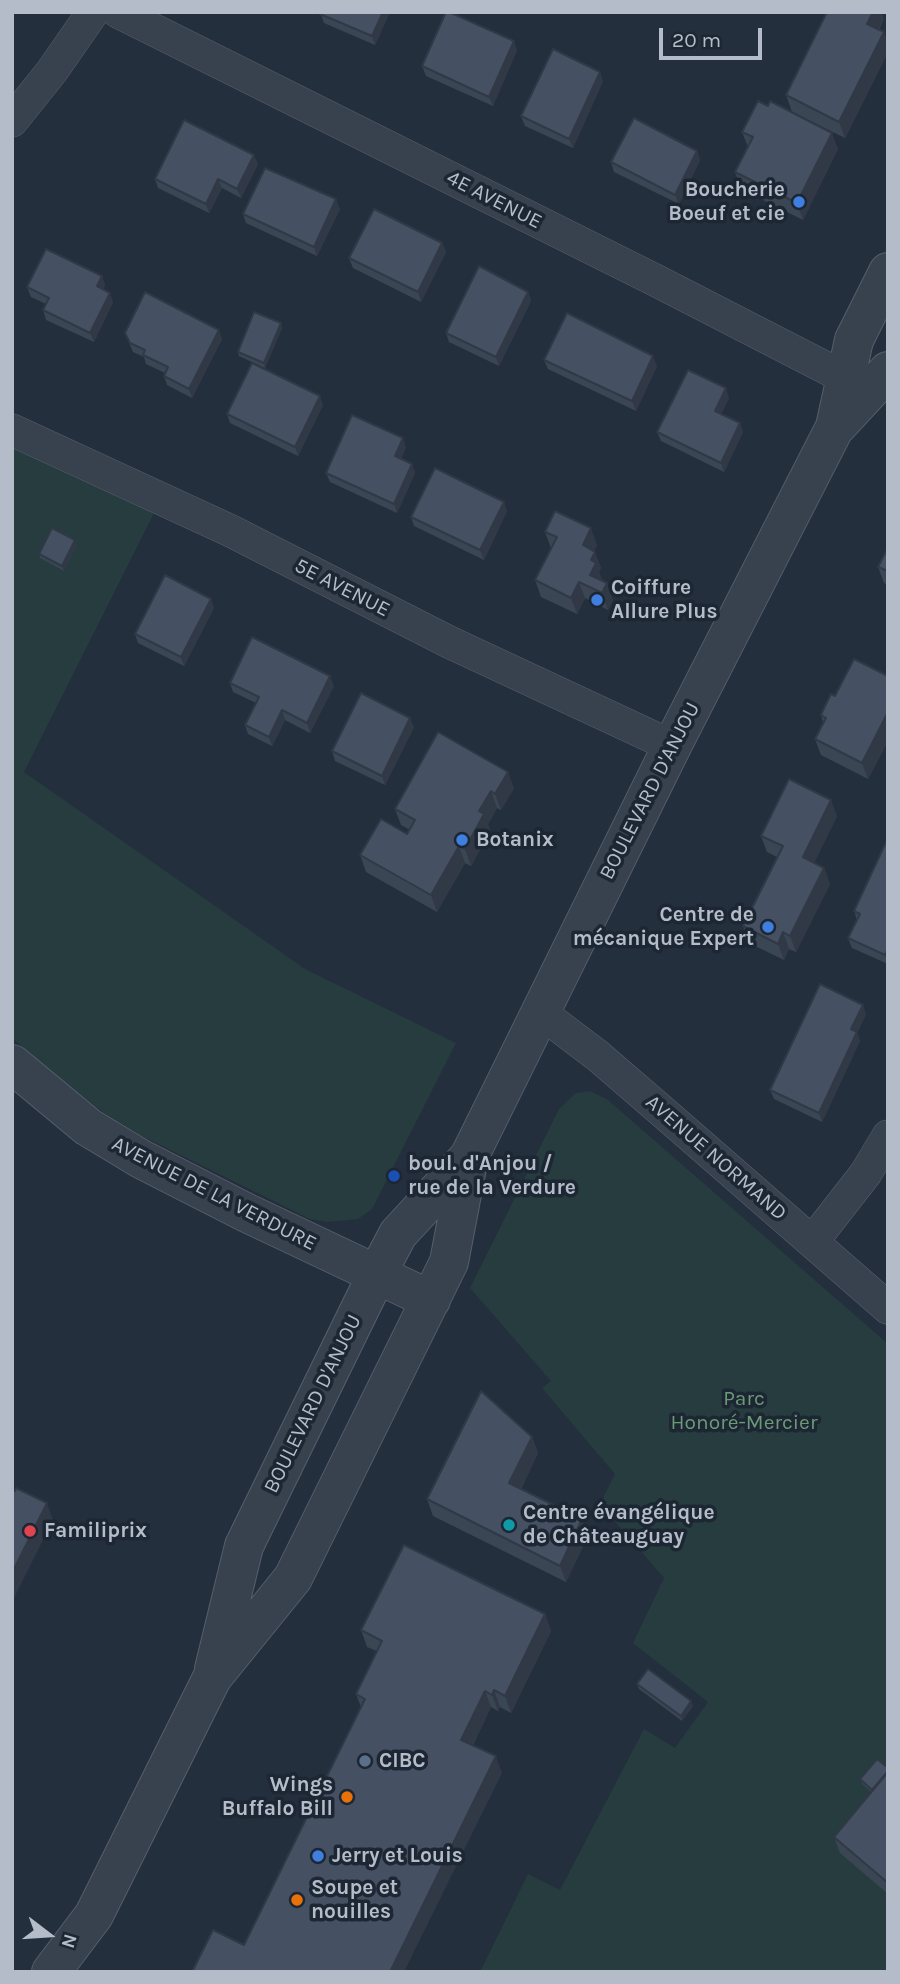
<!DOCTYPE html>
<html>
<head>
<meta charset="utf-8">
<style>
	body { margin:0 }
	#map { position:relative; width:900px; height:1984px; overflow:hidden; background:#242f3e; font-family:Karla,sans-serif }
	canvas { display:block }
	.frame { position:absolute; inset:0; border:14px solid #b4bcc9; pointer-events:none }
	.north { position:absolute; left:14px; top:1900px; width:70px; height:70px; -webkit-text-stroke:5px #1d2633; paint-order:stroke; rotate:107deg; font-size:19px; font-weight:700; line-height:28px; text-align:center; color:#b4bcc9 }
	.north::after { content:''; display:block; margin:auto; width:24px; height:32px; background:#b4bcc9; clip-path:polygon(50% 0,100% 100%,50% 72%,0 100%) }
	.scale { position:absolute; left:659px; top:28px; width:103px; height:32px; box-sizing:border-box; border:4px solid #b4bcc9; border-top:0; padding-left:9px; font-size:21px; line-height:24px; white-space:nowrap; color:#b4bcc9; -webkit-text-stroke:5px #1d2633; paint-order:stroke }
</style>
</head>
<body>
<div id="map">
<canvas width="900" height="1984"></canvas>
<div class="frame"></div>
<div class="north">N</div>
<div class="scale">20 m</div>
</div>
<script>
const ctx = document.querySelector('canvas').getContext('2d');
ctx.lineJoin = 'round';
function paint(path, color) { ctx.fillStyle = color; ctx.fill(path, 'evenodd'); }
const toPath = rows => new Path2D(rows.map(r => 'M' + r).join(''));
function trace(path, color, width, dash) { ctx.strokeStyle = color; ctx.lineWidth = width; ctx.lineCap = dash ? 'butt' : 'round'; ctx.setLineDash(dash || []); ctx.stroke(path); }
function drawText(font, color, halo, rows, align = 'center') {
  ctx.font = font + ' Karla,sans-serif'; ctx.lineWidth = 7; ctx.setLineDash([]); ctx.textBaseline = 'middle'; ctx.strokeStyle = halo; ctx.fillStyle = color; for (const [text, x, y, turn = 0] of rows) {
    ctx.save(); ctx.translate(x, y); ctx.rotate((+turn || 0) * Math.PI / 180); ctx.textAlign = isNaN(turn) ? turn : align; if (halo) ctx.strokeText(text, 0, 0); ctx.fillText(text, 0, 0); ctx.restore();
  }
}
const green = toPath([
	[12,448,154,513,24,772,305,969,456,1043,372,1209,358,1219,327,1222,310,1219,140,1135,107,1115,58,1078,12,1038],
	[590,1091,608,1100,888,1344,888,1972,480,1972,528,1874,560,1890,644,1729,675,1748,708,1702,633,1643,664,1578,600,1504,615,1474,542,1388,551,1381,470,1288,559,1109,576,1093]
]);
const minor = toPath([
	[118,12,657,281,865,388],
	[12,121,52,71,93,12],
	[12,430,231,531,449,642,672,746],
	[540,1012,598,1056,671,1119,888,1308],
	[813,1241,866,1173,888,1136]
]);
const tertiary = toPath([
	[837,426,888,371],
	[12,1064,88,1127,141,1159,247,1213,431,1300],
	[214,1669,244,1546,377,1274,398,1234,469,1157],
	[51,1972,94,1915,212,1678,293,1578,449,1262,469,1157,672,746,835,427,854,340,888,272]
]);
const wall = toPath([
	[314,12,390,12,375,45,324,23,321,15],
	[884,18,879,30,884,32,888,44,888,52,845,138,792,112,786,95],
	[517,50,493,106,426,76,422,66],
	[603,81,573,148,525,126,521,116],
	[742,132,838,149,803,220,741,189,735,172,748,147],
	[697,151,700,160,679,204,614,172,611,162],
	[258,164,241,198,222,188,209,213,158,188,155,179],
	[340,209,317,256,246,223,243,214],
	[442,243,446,252,421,302,353,268,349,258],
	[102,276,105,285,103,290,113,302,94,342,46,320,43,310,46,304,31,297,27,287],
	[528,292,531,301,499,366,449,342,446,333],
	[281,323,282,328,265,368,239,356,238,352],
	[125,333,222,339,192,398,167,385,164,376,165,373,146,364,144,357,133,352],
	[544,360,657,366,636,411,548,369],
	[729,398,721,414,740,423,743,432,724,472,661,441,657,432],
	[323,405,298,456,230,423,227,414],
	[406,447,401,459,412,464,415,473,397,513,330,482,326,473],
	[507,511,484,560,414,526,411,517],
	[545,532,597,545,594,551,601,568,599,572,602,581,613,600,608,610,585,598,577,614,541,597,535,580,551,548],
	[77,545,64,571,40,558,39,554],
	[888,548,888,585,884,583,878,567],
	[214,608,184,666,138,643,135,634],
	[888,676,888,741,868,779,821,755,815,739,823,722,821,715,835,696],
	[230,683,334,686,310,733,285,720,272,746,248,734,245,725,256,703,233,692],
	[414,727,385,785,335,761,332,751],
	[438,732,514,788,501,810,497,808,488,824,490,831,471,866,465,863,437,912,366,872,360,855,407,834,410,830,401,825,395,809],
	[837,816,814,863,824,868,830,884,796,952,789,949,784,960,749,943,743,926,777,857,767,852,761,836],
	[888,838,888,964,852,948,848,938,857,920,854,911],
	[866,1014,857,1033,860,1041,822,1122,774,1099,770,1090],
	[532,1437,538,1453,521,1489,582,1519,588,1536,566,1582,433,1516,427,1499],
	[545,1614,551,1631,511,1713,500,1707,498,1711,491,1707,473,1745,502,1773,244,1945,361,1707,356,1694,377,1651,367,1647,361,1630],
	[637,1684,693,1706,682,1721,639,1689],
	[888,1768,888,1894,840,1853,834,1837,871,1792,862,1784,860,1779]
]);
const shadedWall = toPath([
	[383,12,390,12,375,45,372,36],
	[873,12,881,12,884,18,873,40,867,24],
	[884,32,888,44,888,52,845,138,839,122],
	[514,41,517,50,493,106,489,97],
	[600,72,603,81,573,148,569,139],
	[832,133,838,149,803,220,797,203],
	[697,151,700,160,679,204,675,195],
	[254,155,258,164,241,198,237,189],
	[218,179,222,188,209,213,206,204],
	[336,199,340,209,317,256,314,247],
	[442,243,446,252,421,302,418,292],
	[102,276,105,285,100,296,97,286],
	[528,292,531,301,499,366,496,357],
	[110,293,113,302,94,342,90,333],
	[281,323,282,328,265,368,264,363],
	[219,330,222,339,192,398,189,389],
	[653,356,657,366,636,411,632,401],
	[726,388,729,398,718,420,715,411],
	[320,396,323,405,298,456,295,447],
	[740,423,743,432,724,472,721,463],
	[403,438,406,447,398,465,395,456],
	[412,464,415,473,397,513,394,504],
	[504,502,507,511,484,560,480,550],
	[591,528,597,545,589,562,583,545],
	[75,540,77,545,64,571,62,566],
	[595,552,601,568,599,572,602,580,596,592,590,575,591,560],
	[579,582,585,598,577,614,571,598],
	[607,583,613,600,608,610,602,593],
	[211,599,214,608,184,666,181,657],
	[330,676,334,686,310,733,307,723],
	[282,710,285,720,272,746,269,737],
	[888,712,888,741,868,779,862,763],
	[410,718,414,727,385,785,382,776],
	[508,772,514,788,501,810,495,794],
	[491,791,497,808,488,824,490,831,471,866,465,849,479,811],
	[831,800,837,816,809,874,803,857],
	[459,846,465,863,437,912,431,895],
	[824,868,830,884,796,952,790,936],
	[783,932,789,949,784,960,778,944],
	[888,949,888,963,885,955],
	[863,1005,866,1014,857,1033,860,1041,822,1122,819,1113,851,1029],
	[532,1437,538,1453,515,1500,509,1483],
	[47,1503,53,1520,12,1602,12,1573],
	[582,1519,588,1536,566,1582,560,1566],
	[545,1614,551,1631,511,1713,505,1696],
	[494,1690,500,1707,498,1711,492,1695],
	[485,1691,491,1707,467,1756,461,1740],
	[691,1701,693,1706,682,1721,681,1716],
	[496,1756,502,1773,404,1972,390,1972]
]);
const building = toPath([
	[321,12,383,12,372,36,320,14,321,12],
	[446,12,449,12,514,41,489,97,422,66,446,12],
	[827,12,873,12,867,24,884,32,839,122,786,95,827,12],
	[553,49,600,72,569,139,521,116,553,49],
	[758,101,768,106,770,101,832,133,797,203,735,172,753,137,742,132,758,101],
	[634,118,697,151,675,195,611,162,634,118],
	[184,120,254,155,237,189,218,179,206,204,155,179,184,120],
	[265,168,336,199,314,247,243,214,265,168],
	[374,209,442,243,418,292,349,258,374,209],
	[46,249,102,276,97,286,110,293,90,333,43,310,49,298,27,287,46,249],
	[479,266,528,292,496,357,446,333,479,266],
	[145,292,219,330,189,389,164,376,168,367,143,355,145,350,130,343,125,333,145,292],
	[254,312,281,323,264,363,238,352,254,312],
	[567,313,653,356,632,401,544,360,567,313],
	[252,363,320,396,295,447,227,414,252,363],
	[688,370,726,388,715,411,740,423,721,463,657,432,688,370],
	[352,415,403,438,395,456,412,464,394,504,326,473,352,415],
	[435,468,504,502,480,550,411,517,435,468],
	[555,511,591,528,583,545,595,552,591,560,596,563,590,575,607,583,602,593,579,582,571,598,535,580,557,537,545,532,555,511],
	[52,528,75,540,62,566,39,554,52,528],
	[888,548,888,571,878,567,888,548],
	[165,575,211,599,181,657,135,634,165,575],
	[252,637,330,676,307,723,282,710,269,737,245,725,259,697,230,683,252,637],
	[854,659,888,676,888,712,862,763,815,739,826,718,821,715,826,704,831,694,835,696,854,659],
	[361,693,410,718,382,776,332,751,361,693],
	[438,732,508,772,495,794,491,791,479,811,484,814,465,849,459,846,431,895,360,855,381,819,407,834,415,820,395,809,438,732],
	[789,779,831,800,803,857,824,868,790,936,783,932,778,944,743,926,783,846,761,836,789,779],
	[888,838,888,949,885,955,848,938,860,914,854,911,888,838],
	[820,984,863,1005,851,1029,857,1032,819,1113,770,1090,820,984],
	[481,1391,532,1437,509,1483,582,1519,560,1566,427,1499,481,1391],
	[16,1488,47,1503,12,1573,12,1490,15,1491,16,1488],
	[404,1545,545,1614,505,1696,494,1690,492,1695,485,1691,461,1740,496,1756,390,1972,192,1972,213,1930,244,1945,365,1699,356,1694,382,1641,361,1630,404,1545],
	[648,1669,691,1701,681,1716,637,1684,648,1669],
	[877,1759,888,1768,888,1771,872,1790,860,1779,877,1759],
	[888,1772,888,1883,834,1837,888,1772]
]);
const markers = [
	[799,202,7,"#3f7fe0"],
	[597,600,7,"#3f7fe0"],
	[462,840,7,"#3f7fe0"],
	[768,927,7,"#3f7fe0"],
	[394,1176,7,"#1a4fb4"],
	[509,1525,7,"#0f9aa8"],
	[30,1531,7,"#e0444e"],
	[365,1761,7,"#5c6f8a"],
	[347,1797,7,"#e8710a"],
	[318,1856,7,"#3f7fe0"],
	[297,1900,7,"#e8710a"]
];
const poiNames = [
	["Boucherie",785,190,"right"],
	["Boeuf et cie",785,214,"right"],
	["Coiffure",611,588],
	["Allure Plus",611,612],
	["Botanix",476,840],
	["Centre de",754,915,"right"],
	["mécanique Expert",754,939,"right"],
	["boul. d'Anjou /",408,1164],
	["rue de la Verdure",408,1188],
	["Centre évangélique",523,1513],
	["de Châteauguay",523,1537],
	["Familiprix",44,1531],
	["CIBC",379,1761],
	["Wings",333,1785,"right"],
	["Buffalo Bill",333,1809,"right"],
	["Jerry et Louis",332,1856],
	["Soupe et",311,1888],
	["nouilles",311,1912]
];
const streetNames = [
	["4E AVENUE",494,200,27],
	["5E AVENUE",342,588,27],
	["BOULEVARD D'ANJOU",650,791,-63],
	["AVENUE NORMAND",716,1158,41],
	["AVENUE DE LA VERDURE",214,1194,27],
	["BOULEVARD D'ANJOU",313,1404,-64]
];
const parkNames = [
	["Parc",744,1399],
	["Honoré-Mercier",744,1423]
];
paint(green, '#263c3f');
trace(minor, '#565f6c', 33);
trace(tertiary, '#565f6c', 40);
trace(minor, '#38414e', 32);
trace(tertiary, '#38414e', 38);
paint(wall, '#3b4654');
paint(shadedWall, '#303945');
paint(building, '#455162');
trace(building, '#303945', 2);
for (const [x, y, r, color] of markers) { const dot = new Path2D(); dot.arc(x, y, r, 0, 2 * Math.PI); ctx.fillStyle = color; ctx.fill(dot); trace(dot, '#1d2633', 2.5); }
drawText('bold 21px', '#b4bcc9', '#1d2633', poiNames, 'left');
drawText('21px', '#b4bcc9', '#1d2633', streetNames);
drawText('21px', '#6b9a76', '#1d2633', parkNames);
</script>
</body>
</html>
